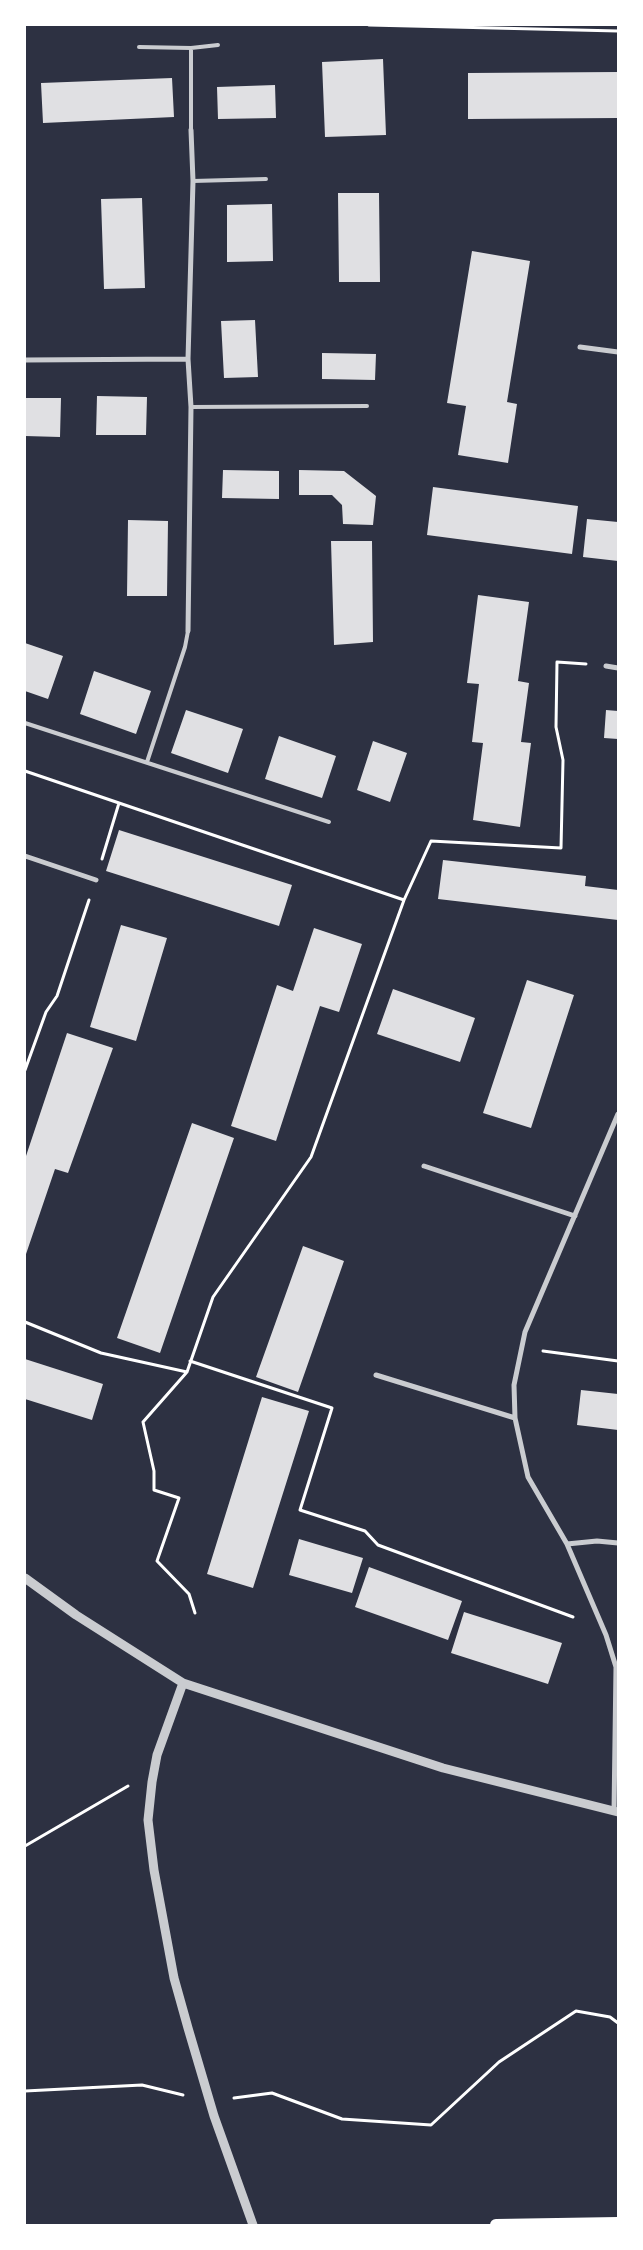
<!DOCTYPE html>
<html>
<head>
<meta charset="utf-8">
<style>
	body { margin:0 }
	#map { position:relative; width:643px; height:2250px; overflow:hidden; background:#2d3142; font-family:"Roboto Condensed",sans-serif }
	canvas { display:block }
	.frame { position:absolute; inset:0; border:26px solid #fff; pointer-events:none }
</style>
</head>
<body>
<div id="map">
<canvas width="643" height="2250"></canvas>
<div class="frame"></div>
</div>
<script>
const ctx = document.querySelector('canvas').getContext('2d');
ctx.lineJoin = 'round';
function paint(path, color) { ctx.fillStyle = color; ctx.fill(path, 'evenodd'); }
const toPath = rows => new Path2D(rows.map(r => 'M' + r).join(''));
function trace(path, color, width, dash) { ctx.strokeStyle = color; ctx.lineWidth = width; ctx.lineCap = dash ? 'butt' : 'round'; ctx.setLineDash(dash || []); ctx.stroke(path); }
const building = toPath([
	[383,59,386,135,325,137,322,62],
	[618,72,618,118,468,119,468,73],
	[172,78,174,117,43,123,41,83],
	[275,85,276,118,218,119,217,87],
	[338,193,379,193,380,282,339,282],
	[142,198,145,288,104,289,101,199],
	[272,204,273,261,227,262,227,205],
	[472,251,530,261,507,402,517,404,508,463,458,455,466,406,447,403],
	[255,320,258,377,224,378,221,321],
	[322,353,376,354,375,380,322,379],
	[97,396,147,397,146,435,96,435],
	[25,398,61,398,60,437,25,436],
	[223,470,279,471,279,499,222,498],
	[299,470,344,471,376,496,373,525,343,524,342,505,332,495,299,495],
	[433,487,578,506,572,554,427,535],
	[587,519,618,522,618,561,583,557],
	[128,520,168,521,167,596,127,596],
	[331,541,372,541,373,642,334,645],
	[478,595,529,602,518,681,529,683,521,742,531,743,520,827,473,820,483,743,472,742,479,684,467,683],
	[25,643,63,656,48,699,25,691],
	[94,671,151,691,136,734,80,714],
	[186,710,243,729,228,773,171,753],
	[606,710,618,711,618,739,604,738],
	[279,736,336,756,322,798,265,779],
	[373,741,407,753,390,802,357,790],
	[119,830,292,885,279,926,106,871],
	[443,860,586,876,585,886,618,890,618,920,438,899],
	[121,925,167,938,136,1041,90,1027],
	[314,928,362,944,339,1012,320,1006,276,1141,231,1126,277,985,293,991],
	[527,980,574,995,531,1128,483,1113],
	[393,989,475,1018,460,1062,377,1034],
	[67,1033,113,1048,68,1173,55,1169,25,1257,25,1159],
	[192,1123,234,1138,160,1353,117,1338],
	[303,1246,344,1261,298,1392,256,1377],
	[25,1359,103,1384,92,1420,25,1399],
	[581,1390,618,1394,618,1430,577,1425],
	[262,1397,309,1411,253,1588,207,1574],
	[299,1539,363,1558,352,1593,289,1575],
	[369,1567,462,1601,448,1640,355,1607],
	[464,1612,562,1643,548,1684,451,1653]
]);
const path = toPath([
	[369,25,618,31],
	[25,771,404,900,431,841,561,848,563,760,556,727,557,662,586,664],
	[102,859,119,803],
	[25,1070,46,1012,57,996,89,900],
	[25,1322,101,1353,187,1372],
	[543,1351,618,1361],
	[190,1361,332,1408,300,1510,365,1531,378,1545,573,1617],
	[195,1613,189,1594,157,1561,179,1498,154,1490,154,1471,143,1422,187,1372,213,1297,311,1157,404,900],
	[25,1846,128,1786],
	[25,2091,142,2085,183,2095],
	[234,2098,272,2093,342,2119,431,2125,499,2062,576,2011,610,2017,618,2023]
]);
const service = toPath([
	[139,47,191,48,218,45],
	[191,130,191,48],
	[193,181,266,179],
	[191,407,367,406],
	[25,723,329,822],
	[147,762,185,647,188,631]
]);
const minor = toPath([
	[580,347,618,352],
	[25,360,188,359],
	[188,631,191,407,188,359,193,181,191,130],
	[606,666,618,668],
	[25,856,96,880],
	[424,1166,575,1216],
	[376,1375,515,1418],
	[567,1544,597,1541,618,1543],
	[614,1812,616,1667,606,1635,567,1544,528,1477,515,1418,514,1385,525,1332,618,1114]
]);
const tertiary = toPath([
	[25,1578,76,1615,183,1683,443,1768,618,1812],
	[183,1683,157,1755,152,1782,148,1820,154,1870,174,1978,188,2028,214,2116,253,2225]
]);
const primary = toPath([
	[496,2225,618,2223]
]);
paint(building, '#e0e0e3');
trace(path, '#fff', 3);
trace(service, '#caccd0', 4);
trace(minor, '#caccd0', 5);
trace(tertiary, '#caccd0', 9);
trace(primary, '#fff', 12);
</script>
</body>
</html>
